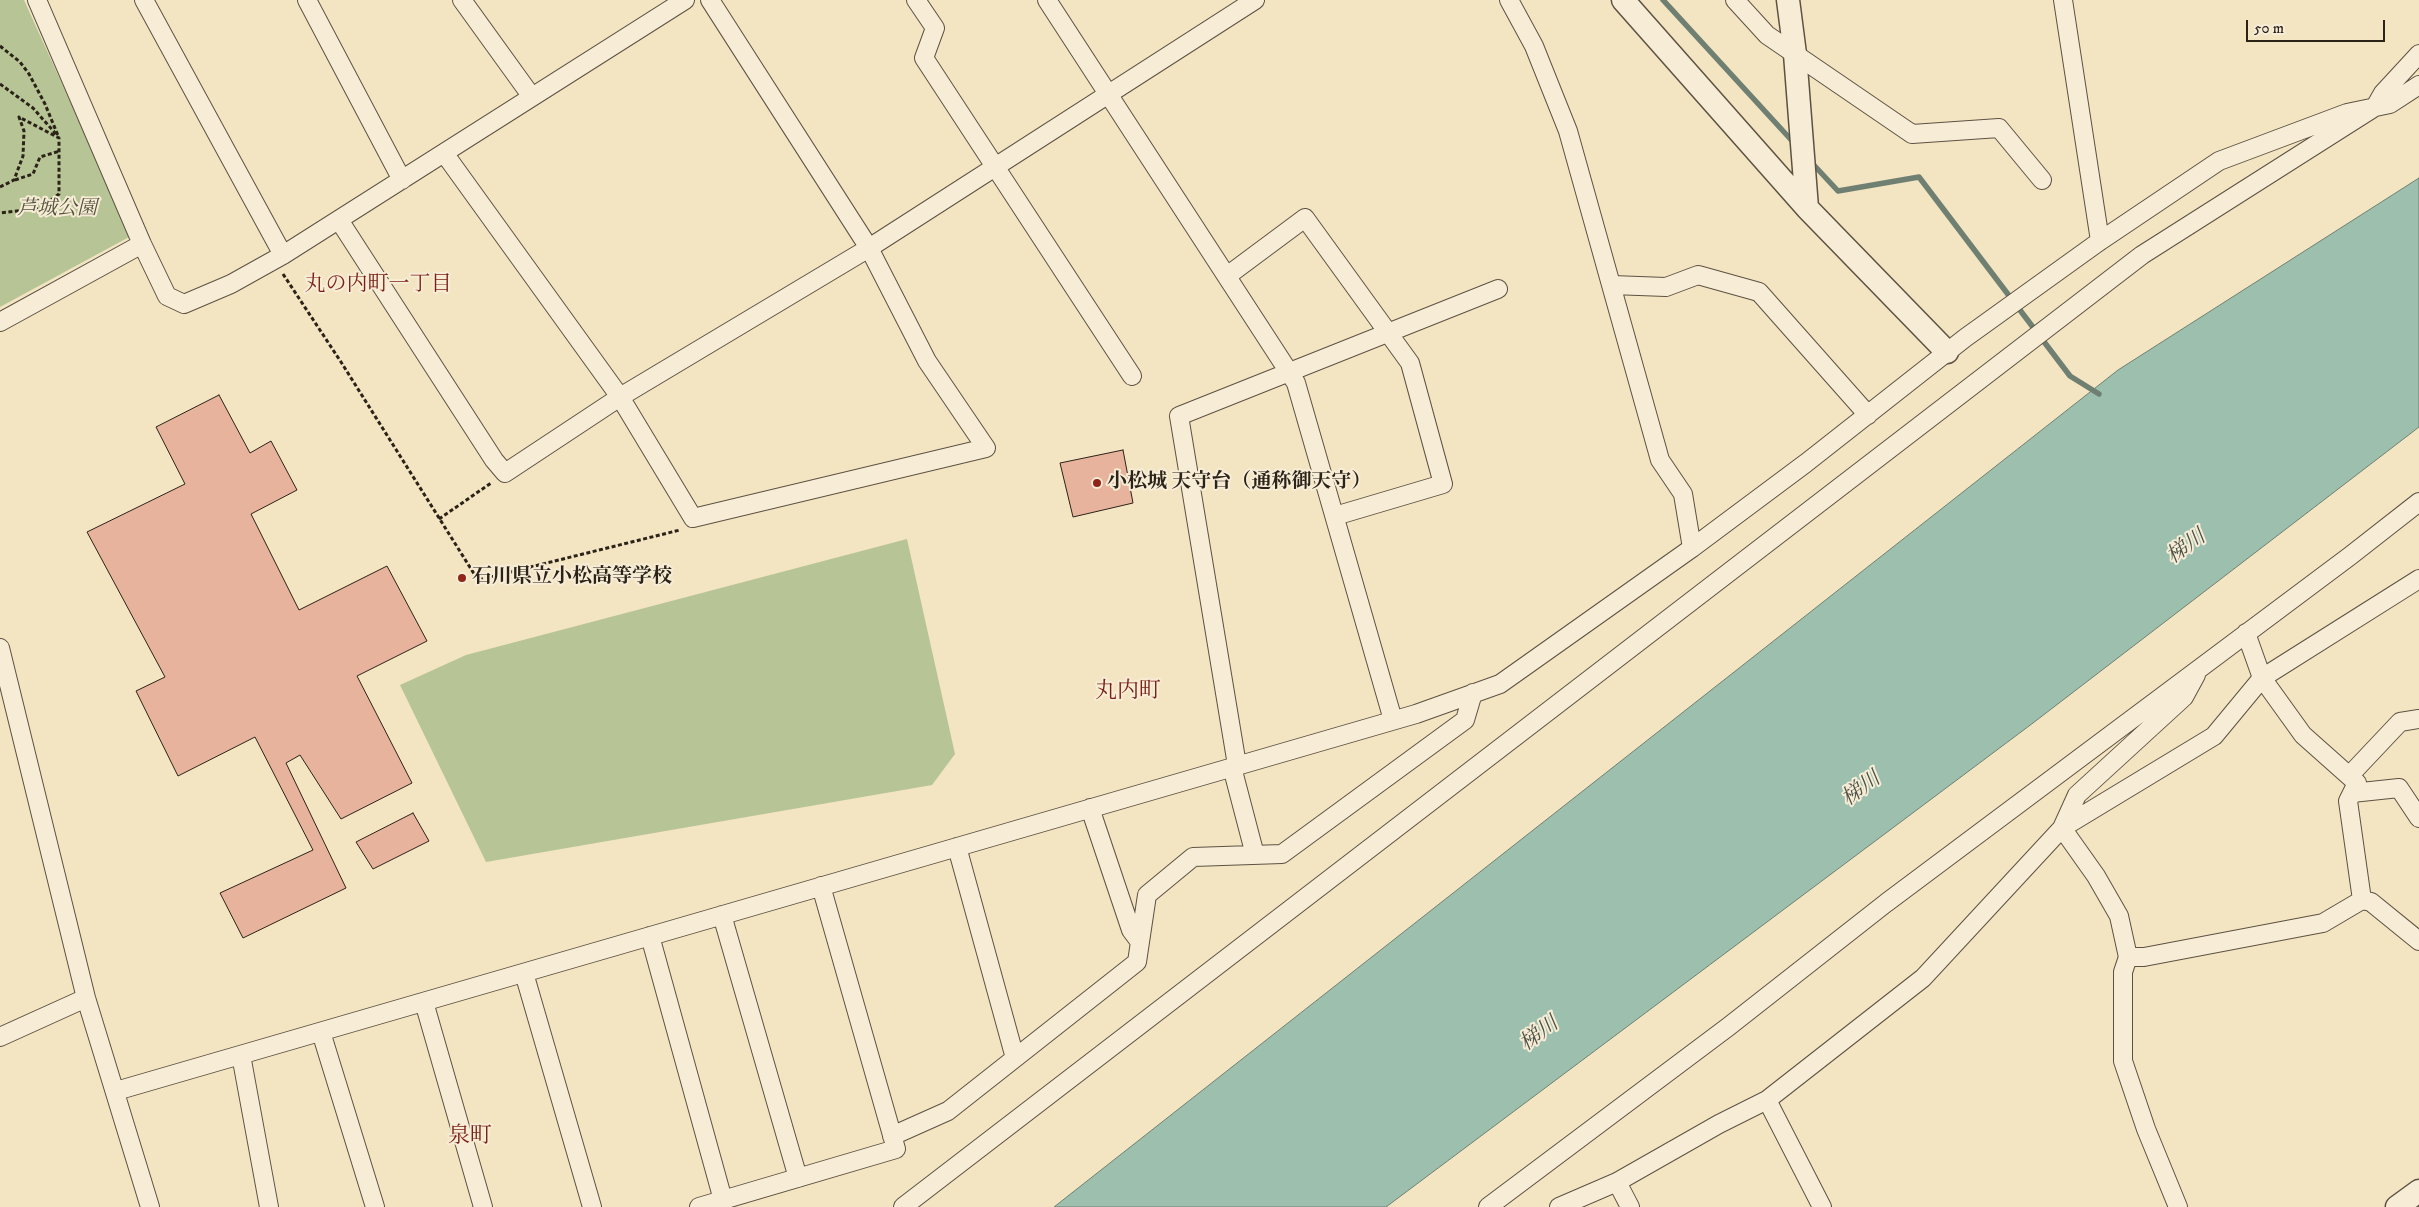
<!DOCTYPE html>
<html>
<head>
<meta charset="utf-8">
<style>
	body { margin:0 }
	#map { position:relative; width:2419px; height:1207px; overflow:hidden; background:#f3e4c2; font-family:"IM FELL DW Pica",serif }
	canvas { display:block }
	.scale { position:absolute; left:2246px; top:20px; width:139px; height:22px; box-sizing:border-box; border:2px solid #2b2218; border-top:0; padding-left:6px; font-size:15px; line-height:18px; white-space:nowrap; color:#2b2218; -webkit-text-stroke:4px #f7edd7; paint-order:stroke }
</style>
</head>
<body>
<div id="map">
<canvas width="2419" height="1207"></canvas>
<div class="scale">50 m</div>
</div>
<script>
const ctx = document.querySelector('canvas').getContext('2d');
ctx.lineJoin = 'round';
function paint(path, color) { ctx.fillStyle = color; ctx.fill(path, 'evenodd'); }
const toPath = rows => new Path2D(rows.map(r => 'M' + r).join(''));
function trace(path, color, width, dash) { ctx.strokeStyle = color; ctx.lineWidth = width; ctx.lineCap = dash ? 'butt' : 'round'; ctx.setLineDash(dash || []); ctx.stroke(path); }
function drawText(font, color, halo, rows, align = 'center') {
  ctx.font = font + ' "IM FELL DW Pica","Noto Serif JP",serif'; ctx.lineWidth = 4; ctx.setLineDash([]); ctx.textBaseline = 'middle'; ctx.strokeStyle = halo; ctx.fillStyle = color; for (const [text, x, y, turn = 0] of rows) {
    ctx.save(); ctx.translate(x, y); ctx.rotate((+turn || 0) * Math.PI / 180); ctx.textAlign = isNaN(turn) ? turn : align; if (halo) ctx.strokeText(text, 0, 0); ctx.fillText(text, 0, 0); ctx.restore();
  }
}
const green = toPath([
	[0,0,24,0,131,236,0,307],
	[907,539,955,754,932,785,486,862,400,685,466,655]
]);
const water = toPath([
	[2419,178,2419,427,2033,723,1386,1207,1054,1207,2118,370,2419,178]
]);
const stream = toPath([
	[1663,0,1795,144],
	[1811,162,1838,191,1919,177,2070,376,2099,394]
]);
const building = toPath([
	[219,395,250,453,271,441,297,490,251,514,299,610,387,566,427,641,357,676,412,783,341,819,300,755,286,763,346,888,243,938,220,893,313,850,255,737,178,776,136,691,165,677,87,532,185,484,156,427,219,395],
	[1123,450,1133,503,1073,517,1060,463,1123,450],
	[413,813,429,841,373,869,356,842,413,813]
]);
const path = toPath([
	[0,46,20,62,29,74,45,104,59,138],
	[0,84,33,108,56,134],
	[15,180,33,174,40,157,60,151],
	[0,187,14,180,23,156,24,131,19,117,59,138,59,194,41,208,0,213],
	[283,274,341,362,478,580,680,530],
	[439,519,491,483]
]);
const minor = toPath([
	[37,0,142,244,167,296,184,304,231,284,283,255,685,0],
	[144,0,283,255],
	[307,0,402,180],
	[462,0,532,97],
	[916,0,935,28,924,58,1132,376],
	[1047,0,1296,383,1393,720],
	[1509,0,1534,46,1568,131,1660,460,1683,494,1692,548],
	[1735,0,1767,35,1912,134,1999,128,2042,180],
	[2063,0,2100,241],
	[444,153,620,397,693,518,986,448,927,361,869,248,710,0],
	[339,220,494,460,505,473,620,397,869,248,1255,0],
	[1227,276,1305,218,1410,363,1443,484,1335,516],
	[1612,285,1666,287,1698,275,1759,292,1868,415],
	[0,322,142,244],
	[2246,633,2262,678,2303,735,2357,783,2348,801,2362,900],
	[0,648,86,998,150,1207],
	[1237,765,1179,416,1498,289],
	[1232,767,1255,855],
	[2349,776,2400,722,2419,719],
	[2352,793,2399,788,2419,818],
	[1090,808,1131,930,1140,942],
	[2062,828,2096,876,2119,916,2128,957,2123,972,2123,1061,2146,1129,2178,1207],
	[2062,828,2077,795,2184,697,2196,675],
	[957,847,1015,1058],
	[722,915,798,1178],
	[650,936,723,1200],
	[2128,957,2144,957,2323,923,2362,900,2371,902,2419,941],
	[524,973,592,1207],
	[424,1002,483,1207],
	[321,1032,375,1207],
	[0,1037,86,998],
	[241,1055,269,1207],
	[116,1091,1416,714,1500,684,1692,548,1806,463,1965,338,2100,241,2219,161,2347,113,2390,104,2419,85],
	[1767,1100,1822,1207],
	[892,1136,948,1111,1137,962,1147,895,1193,857,1282,854,1465,720,1473,693],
	[1617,1182,1630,1207],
	[699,1207,896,1149,821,886],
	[903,1207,2142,255,2375,107,2383,93,2419,54],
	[1488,1207,1728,1027,1886,903,2350,556,2419,502],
	[1559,1207,1617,1182,1719,1124,1767,1100,1923,978,2062,828,2214,736,2262,678,2419,579]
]);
const tertiary = toPath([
	[1623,0,1807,208,1947,352],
	[1788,0,1795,54,1807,208],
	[2397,1207,2419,1191]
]);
const markers = [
	[1097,483,5,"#8f2418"],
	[462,578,5,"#8f2418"]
];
const parkNames = [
	["芦城公園",57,210]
];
const poiNames = [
	["小松城 天守台（通称御天守）",1107,483],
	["石川県立小松高等学校",472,578]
];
const neighbourhoodNames = [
	["丸の内町一丁目",378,286]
];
const waterNames = [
	["梯川",2187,548,-36],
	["梯川",1862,790,-37],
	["梯川",1540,1035,-37]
];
const quarterNames = [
	["丸内町",1128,692],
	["泉町",470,1137]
];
paint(green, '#b7c596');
paint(water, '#9cbfae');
trace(water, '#6f8072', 1);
trace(stream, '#6f8072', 5.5);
paint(building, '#e8b39c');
trace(building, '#2b2218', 1);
trace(minor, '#5d5242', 20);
trace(tertiary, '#5d5242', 25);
trace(path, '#2b2218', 3, [4, 2.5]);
trace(minor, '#f7edd7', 18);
trace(tertiary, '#f7edd7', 22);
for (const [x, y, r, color] of markers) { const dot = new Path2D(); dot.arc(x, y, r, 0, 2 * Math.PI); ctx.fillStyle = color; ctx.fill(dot); trace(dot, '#f7edd7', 2); }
drawText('italic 20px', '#55533e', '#f7edd7', parkNames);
drawText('bold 20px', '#2b2218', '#f7edd7', poiNames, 'left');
drawText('21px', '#7a1f14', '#f7edd7', neighbourhoodNames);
drawText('italic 21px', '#4d5145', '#f7edd7', waterNames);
drawText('22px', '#7a1f14', '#f7edd7', quarterNames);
</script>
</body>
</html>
